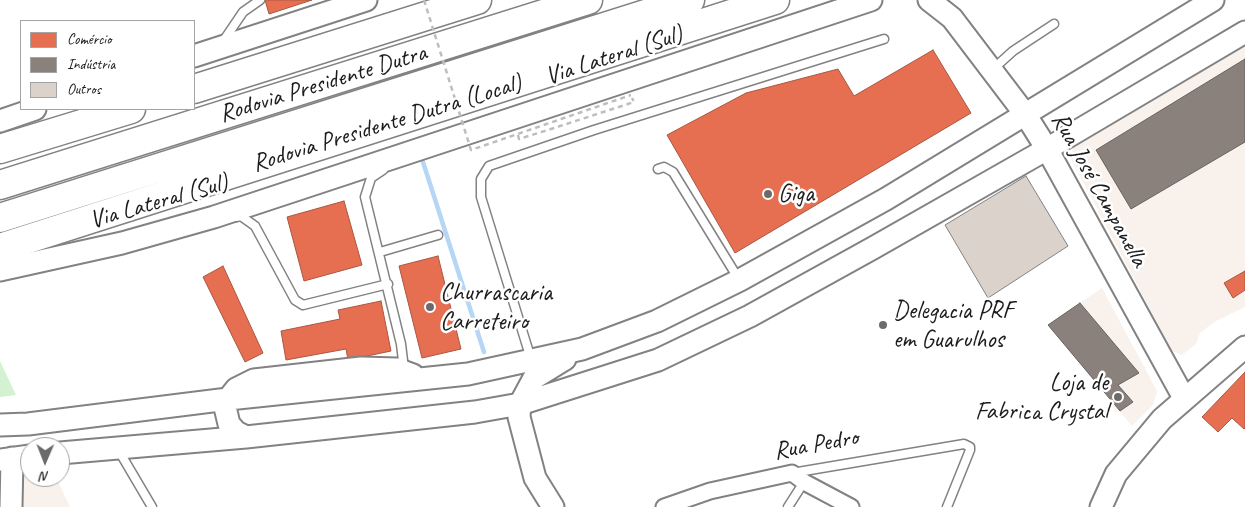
<!DOCTYPE html>
<html>
<head>
<meta charset="utf-8">
<style>
	body { margin:0 }
	#map { position:relative; width:1245px; height:507px; overflow:hidden; background:#fff; font-family:Caveat,sans-serif }
	canvas { display:block }
	.legend { position:absolute; left:20px; top:20px; width:175px; height:90px; box-sizing:border-box; background:#fff; border:1px solid #a4a4a4; margin:0; padding:6px 9px; list-style:none; font-size:15px; color:#1c1c1c }
	.legend li { display:flex; align-items:center; gap:10px; height:25px }
	.legend b { width:25px; border:1px solid #a4a4a4 }
	.north { position:absolute; left:20px; top:437px; width:50px; height:50px; box-sizing:border-box; background:#fff; border:1px solid #a4a4a4; border-radius:50%; rotate:181deg; font-size:14px; font-weight:700; line-height:20px; text-align:center; color:#1c1c1c }
	.north::after { content:''; display:block; margin:auto; width:18px; height:22px; background:#6b6b6b; clip-path:polygon(50% 0,100% 100%,50% 72%,0 100%) }
</style>
</head>
<body>
<div id="map">
<canvas width="1245" height="507"></canvas>
<ul class="legend">
<li><b style="height:14px;background:#e76f51"></b>Comércio</li>
<li><b style="height:14px;background:#8a817c"></b>Indústria</li>
<li><b style="height:14px;background:#dbd2cc"></b>Outros</li>
</ul>
<div class="north">N</div>
</div>
<script>
const ctx = document.querySelector('canvas').getContext('2d');
ctx.lineJoin = 'round';
function paint(path, color) { ctx.fillStyle = color; ctx.fill(path, 'evenodd'); }
const toPath = rows => new Path2D(rows.map(r => 'M' + r).join(''));
function trace(path, color, width, dash) { ctx.strokeStyle = color; ctx.lineWidth = width; ctx.lineCap = dash ? 'butt' : 'round'; ctx.setLineDash(dash || []); ctx.stroke(path); }
function drawText(font, color, halo, rows, align = 'center') {
  ctx.font = font + ' Caveat,sans-serif'; ctx.lineWidth = 5; ctx.setLineDash([]); ctx.textBaseline = 'middle'; ctx.strokeStyle = halo; ctx.fillStyle = color; for (const [text, x, y, turn = 0] of rows) {
    ctx.save(); ctx.translate(x, y); ctx.rotate((+turn || 0) * Math.PI / 180); ctx.textAlign = isNaN(turn) ? turn : align; if (halo) ctx.strokeText(text, 0, 0); ctx.fillText(text, 0, 0); ctx.restore();
  }
}
const built = toPath([
	[1245,43,1245,307,1214,322,1200,333,1196,344,1182,355,1172,351,1071,159,1072,152,1074,145],
	[1102,288,1157,391,1153,405,1132,426,1048,325],
	[30,475,30,477,56,477,70,507,0,507,0,478]
]);
const green = toPath([
	[0,361,16,395,0,397]
]);
const shops = toPath([
	[265,0,312,0,269,14,265,0],
	[933,50,971,113,735,253,667,135,746,93,838,69,854,96,933,50],
	[344,201,362,265,304,281,287,217,344,201],
	[438,256,461,349,422,358,399,266,438,256],
	[223,266,263,353,245,362,203,277,223,266],
	[1245,271,1245,290,1233,298,1224,283,1245,271],
	[381,301,391,351,348,360,346,349,286,360,281,331,340,319,338,310,381,301],
	[1245,372,1245,428,1244,429,1232,418,1218,432,1202,417,1245,372]
]);
const industry = toPath([
	[1245,59,1245,142,1131,209,1096,150,1245,59],
	[1080,303,1139,373,1118,385,1133,402,1120,411,1048,325,1080,303]
]);
const stream = toPath([
	[423,162,484,352]
]);
const building = toPath([
	[1026,176,1068,246,988,298,945,225,1026,176]
]);
const path = toPath([
	[518,135,519,139,551,129,634,102,632,98]
]);
const lane = toPath([
	[222,43,243,12,260,0],
	[992,70,1013,51,1054,24],
	[658,169,664,167,673,172,738,278],
	[383,170,371,178,365,197,401,344,404,369],
	[236,217,241,216,255,226,295,300,303,305,388,284],
	[380,252,438,235],
	[531,359,481,197,481,179,489,166,594,130,884,39],
	[119,451,152,507],
	[792,473,964,444,970,447,970,450,947,507],
	[788,507,804,482]
]);
const street = toPath([
	[664,507,710,491,792,473,804,482,851,507]
]);
const secondary = toPath([
	[929,0,952,18,1025,114,1047,149,1184,398],
	[194,56,366,0],
	[0,121,35,109],
	[0,270,122,243,214,217,871,0],
	[0,425,28,424,228,399,468,374,582,349,657,321,740,280,886,199,1213,0],
	[246,437,236,432,229,424,225,407,228,399,236,389,254,380,361,368,397,369,413,375],
	[60,453,246,437,475,412,520,404,658,360,750,316,873,248,1047,149,1245,32],
	[0,460,30,456],
	[11,507,12,458],
	[553,507,535,478,519,417,520,404,534,378,565,359],
	[1101,507,1116,474,1162,419,1245,347]
]);
const highway = toPath([
	[194,89,477,0],
	[0,149,131,109],
	[0,185,588,0],
	[0,218,690,0],
	[0,248,775,0]
]);
const pathBridge = toPath([
	[424,0,471,150,631,95]
]);
const markers = [
	[768,194,5,"#6b6b6b"],
	[430,307,5,"#6b6b6b"],
	[883,325,5,"#6b6b6b"],
	[1118,397,5,"#6b6b6b"]
];
const streetNames = [
	["Via Lateral (Sul)",614,56,-18],
	["Rodovia Presidente Dutra",323,84,-17],
	["Rodovia Presidente Dutra (Local)",387,124,-17],
	["Rua José Campanella",1099,190,61],
	["Via Lateral (Sul)",159,202,-16],
	["Rua Pedro",816,445,-10]
];
const poiNames = [
	["Giga",778,194],
	["Churrascaria",440,293],
	["Carreteiro",440,322],
	["Delegacia PRF",893,311],
	["em Guarulhos",893,340],
	["Loja de",1108,383,"right"],
	["Fabrica Crystal",1108,412,"right"]
];
paint(built, '#f8f1ec');
paint(green, '#d2f2d1');
paint(shops, '#e76f51');
trace(shops, '#aa5641', 1);
paint(industry, '#8a817c');
trace(industry, '#69635f', 1);
trace(stream, '#b6d6f5', 4.5);
paint(building, '#dbd2cc');
trace(building, '#828282', 1);
trace(lane, '#828282', 11);
trace(street, '#828282', 19);
trace(secondary, '#828282', 25);
trace(highway, '#828282', 31);
trace(path, '#bebebe', 2.5, [5, 4]);
trace(lane, '#fff', 8);
trace(street, '#fff', 15);
trace(secondary, '#fff', 21);
trace(highway, '#fff', 28);
trace(pathBridge, '#bebebe', 2.5, [5, 4]);
for (const [x, y, r, color] of markers) { const dot = new Path2D(); dot.arc(x, y, r, 0, 2 * Math.PI); ctx.fillStyle = color; ctx.fill(dot); trace(dot, '#fff', 2); }
drawText('25px', '#1c1c1c', '#fff', streetNames);
drawText('25px', '#1c1c1c', '#fff', poiNames, 'left');
</script>
</body>
</html>
